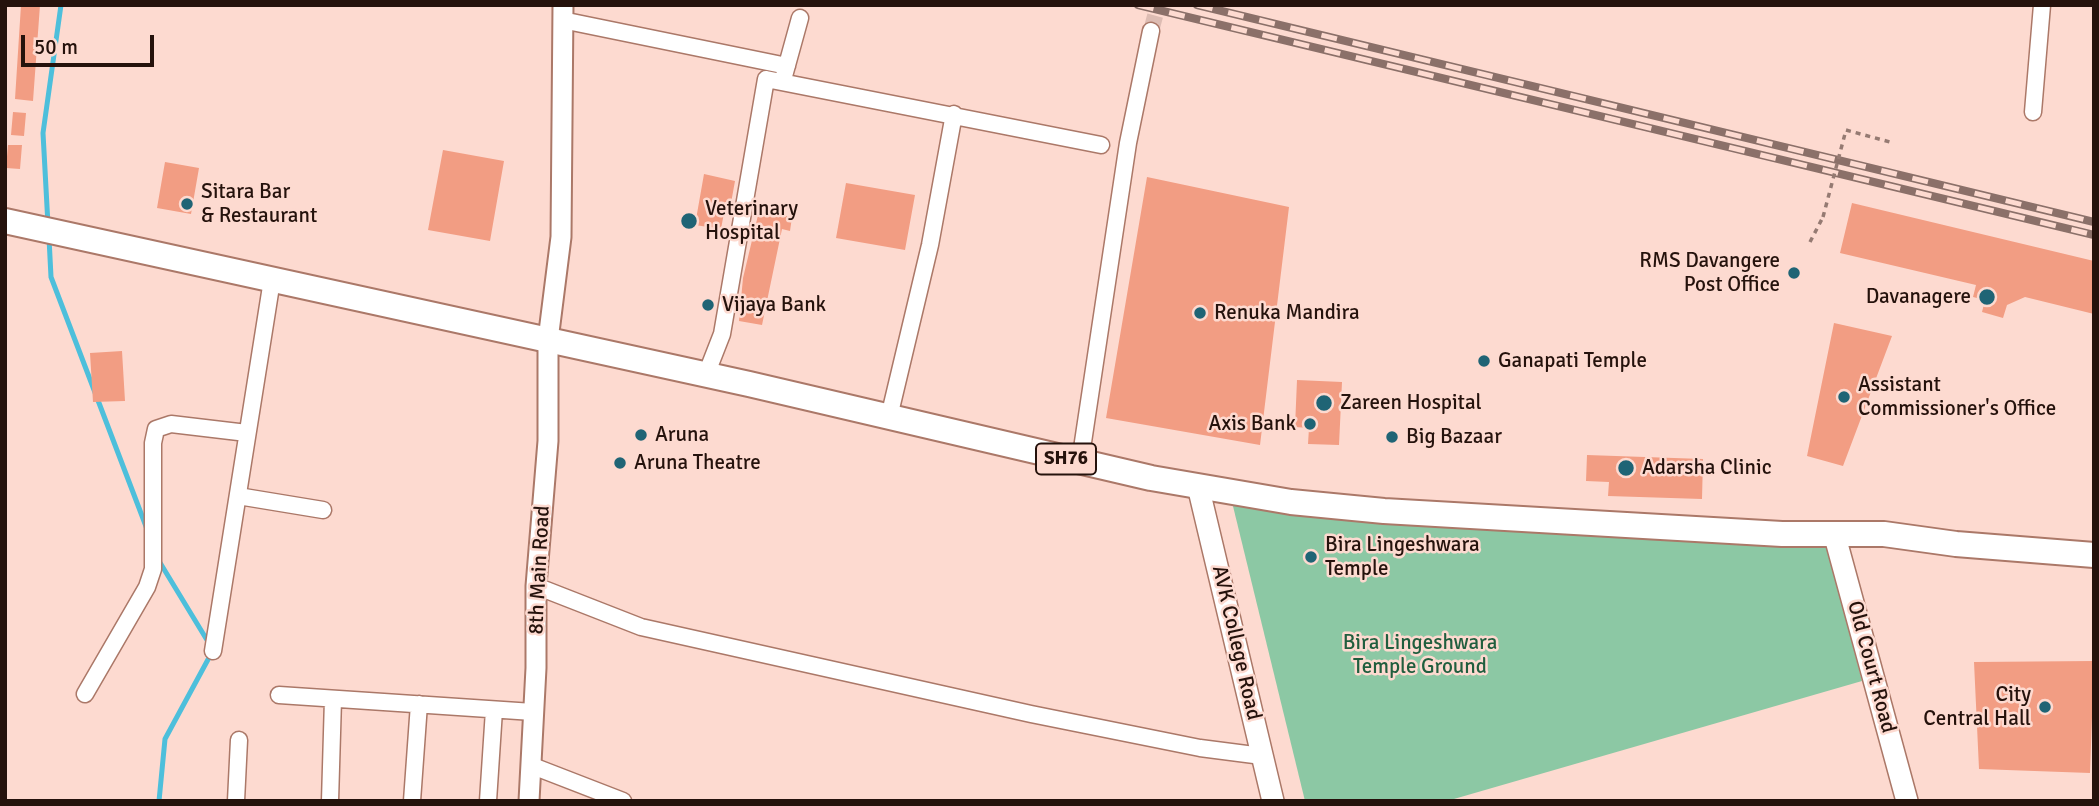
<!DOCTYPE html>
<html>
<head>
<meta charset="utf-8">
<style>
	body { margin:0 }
	#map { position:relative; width:2099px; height:806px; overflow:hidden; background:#fddad0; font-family:Signika,sans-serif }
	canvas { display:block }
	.frame { position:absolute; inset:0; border:7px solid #25120c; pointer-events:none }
	.scale { position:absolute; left:21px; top:35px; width:133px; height:32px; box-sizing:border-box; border:4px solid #25120c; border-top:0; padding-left:9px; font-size:21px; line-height:24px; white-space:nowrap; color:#25120c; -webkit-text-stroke:5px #fddad0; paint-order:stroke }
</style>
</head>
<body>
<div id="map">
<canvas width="2099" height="806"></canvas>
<div class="frame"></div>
<div class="scale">50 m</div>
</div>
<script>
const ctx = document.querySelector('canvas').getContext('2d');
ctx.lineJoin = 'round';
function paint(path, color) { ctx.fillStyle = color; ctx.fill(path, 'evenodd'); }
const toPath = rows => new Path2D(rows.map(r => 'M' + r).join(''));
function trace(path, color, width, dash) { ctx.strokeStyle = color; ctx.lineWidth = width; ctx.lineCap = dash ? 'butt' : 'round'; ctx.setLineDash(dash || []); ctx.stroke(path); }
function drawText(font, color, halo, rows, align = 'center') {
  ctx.font = font + ' Signika,sans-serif'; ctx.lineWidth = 5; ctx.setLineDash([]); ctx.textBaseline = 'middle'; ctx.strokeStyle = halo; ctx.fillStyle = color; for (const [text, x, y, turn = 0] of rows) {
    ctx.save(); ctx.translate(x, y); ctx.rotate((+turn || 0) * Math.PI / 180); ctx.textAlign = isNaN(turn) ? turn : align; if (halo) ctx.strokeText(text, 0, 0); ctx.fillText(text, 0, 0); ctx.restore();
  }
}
const green = toPath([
	[1231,498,1825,539,1862,681,1447,801,1305,801]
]);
const stream = toPath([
	[48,225,43,133,61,5],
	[49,238,51,277,147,529],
	[159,561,210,645],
	[159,801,165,739,211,654]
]);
const building = toPath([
	[21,5,40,5,33,101,15,99],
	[13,112,26,113,24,136,11,135],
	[8,145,22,145,20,169,6,168],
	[443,150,504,161,490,241,428,230],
	[165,162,199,168,191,214,157,208],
	[704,174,735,181,731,203,726,202,721,229,695,225],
	[1147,177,1289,207,1260,445,1106,418],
	[846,183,915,195,905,250,836,238],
	[1852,203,2094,261,2094,314,2025,297,2007,305,2003,318,1982,312,1985,300,1973,297,1976,285,1840,253],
	[759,211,792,217,790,231,782,229,762,325,739,321,743,278],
	[1834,323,1892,336,1843,466,1807,456],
	[122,351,125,401,93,402,90,353],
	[1297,380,1342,382,1339,445,1308,444,1309,428,1295,427],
	[1587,455,1703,459,1702,499,1608,496,1609,482,1586,481],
	[2094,661,2090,773,1979,769,1974,662]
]);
const minorTunnel = toPath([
	[1151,31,1158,5]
]);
const path = toPath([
	[1846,130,1890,142],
	[1810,242,1823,217]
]);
const minor = toPath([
	[562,20,787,66],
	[784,76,800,18],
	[2033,112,2042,5],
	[706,375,722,334,766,79,1101,145],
	[889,417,930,245,954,114],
	[1080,462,1128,143,1151,31],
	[238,496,323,510],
	[536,586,641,627,1031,714,1200,748,1262,756],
	[213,651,272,280],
	[85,694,147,587,153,569,153,443,156,429,171,424,247,433],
	[279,695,533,712],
	[530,765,623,801],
	[236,801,239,740],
	[330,801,333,699],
	[412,801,419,704],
	[488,801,494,710]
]);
const tertiary = toPath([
	[529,801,536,668,536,586,548,441,548,340,561,237,563,5]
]);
const secondary = toPath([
	[1198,486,1273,801],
	[1834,533,1907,801]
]);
const primary = toPath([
	[5,221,749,384,1151,478,1291,502,1384,511,1782,534,1884,534,1956,544,2094,555]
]);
const rail = toPath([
	[1138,5,2094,235],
	[1197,5,2094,222]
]);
const pathBridge = toPath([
	[1823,217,1846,130]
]);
const markers = [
	[187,204,7,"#1f6475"],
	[689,221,9,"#1f6475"],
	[1794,273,7,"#1f6475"],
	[1987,297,9,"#1f6475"],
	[708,305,7,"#1f6475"],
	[1200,313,7,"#1f6475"],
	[1484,361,7,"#1f6475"],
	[1844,397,7,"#1f6475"],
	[1324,403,9,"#1f6475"],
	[1310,424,7,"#1f6475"],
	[641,435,7,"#1f6475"],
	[1392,437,7,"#1f6475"],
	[620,463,7,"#1f6475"],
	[1626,468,9,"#1f6475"],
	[1311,557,7,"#1f6475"],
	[2045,707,7,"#1f6475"]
];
const shields = [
	[1066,459,60]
];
const shieldNames = [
	["SH76",1066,459]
];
const poiNames = [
	["Sitara Bar",201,192],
	["& Restaurant",201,216],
	["Veterinary",705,209],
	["Hospital",705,233],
	["RMS Davangere",1780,261,"right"],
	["Post Office",1780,285,"right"],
	["Davanagere",1971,297,"right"],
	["Vijaya Bank",722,305],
	["Renuka Mandira",1214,313],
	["Ganapati Temple",1498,361],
	["Assistant",1858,385],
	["Commissioner's Office",1858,409],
	["Zareen Hospital",1340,403],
	["Axis Bank",1296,424,"right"],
	["Aruna",655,435],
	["Big Bazaar",1406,437],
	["Aruna Theatre",634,463],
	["Adarsha Clinic",1642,468],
	["Bira Lingeshwara",1325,545],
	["Temple",1325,569],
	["City",2031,695,"right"],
	["Central Hall",2031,719,"right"]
];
const streetNames = [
	["8th Main Road",540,570,-87],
	["AVK College Road",1236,643,77],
	["Old Court Road",1871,667,75]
];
const parkNames = [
	["Bira Lingeshwara",1420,643],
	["Temple Ground",1420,667]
];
paint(green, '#8cc8a4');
trace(stream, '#4dbfdb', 5);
paint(building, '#f29d83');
trace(minorTunnel, '#ddbcb3', 16, [16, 8]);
trace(minor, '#ab7868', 19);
trace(tertiary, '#ab7868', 23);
trace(secondary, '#ab7868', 24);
trace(primary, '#ab7868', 28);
trace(path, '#957a72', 3.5, [5, 5]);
trace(minor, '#fff', 16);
trace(tertiary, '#fff', 19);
trace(secondary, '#fff', 21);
trace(primary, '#fff', 24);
trace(rail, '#8b7069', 8);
trace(rail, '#fddad0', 5, [16]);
trace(pathBridge, '#957a72', 3.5, [5, 5]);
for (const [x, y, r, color] of markers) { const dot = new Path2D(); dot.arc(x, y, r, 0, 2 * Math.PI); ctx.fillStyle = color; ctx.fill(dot); trace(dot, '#fddad0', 2.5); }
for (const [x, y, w] of shields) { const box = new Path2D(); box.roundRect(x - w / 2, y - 15.5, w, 31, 5); ctx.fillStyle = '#fddad0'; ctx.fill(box); trace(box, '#25120c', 2); }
drawText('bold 19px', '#25120c', null, shieldNames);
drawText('21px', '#25120c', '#fddad0', poiNames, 'left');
drawText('21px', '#25120c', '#fddad0', streetNames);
drawText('21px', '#205e3e', '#fddad0', parkNames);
</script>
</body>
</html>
